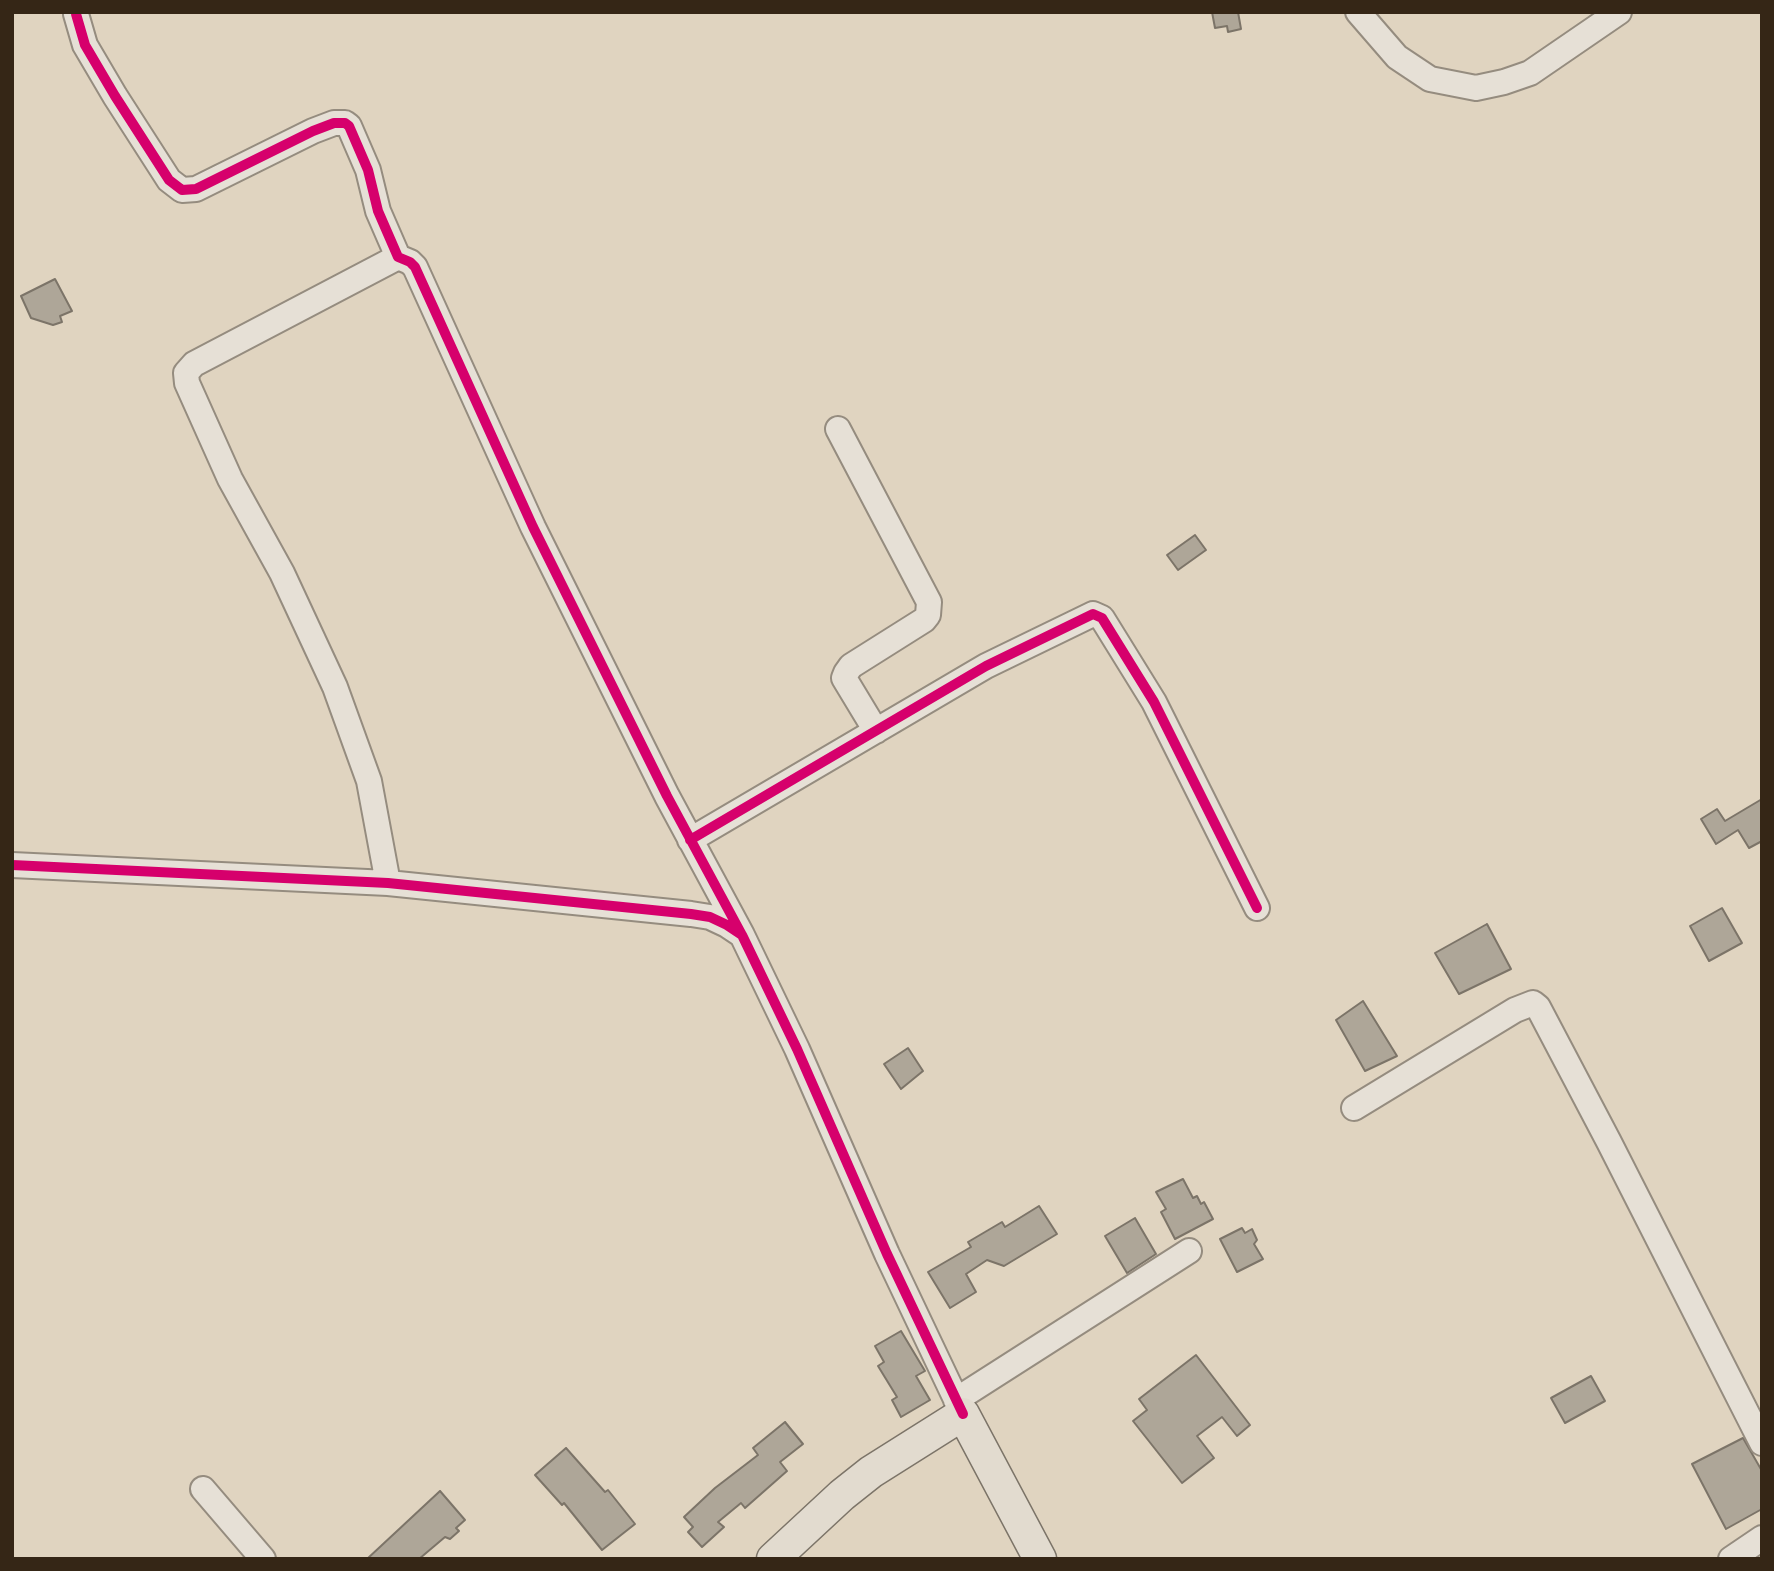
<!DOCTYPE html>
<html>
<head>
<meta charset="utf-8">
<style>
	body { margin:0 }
	#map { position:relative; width:1774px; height:1571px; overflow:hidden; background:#e0d4c0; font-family:"IM FELL English",serif }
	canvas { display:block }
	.frame { position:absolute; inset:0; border:14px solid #352616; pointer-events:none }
</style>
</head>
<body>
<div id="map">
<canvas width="1774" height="1571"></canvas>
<div class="frame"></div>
</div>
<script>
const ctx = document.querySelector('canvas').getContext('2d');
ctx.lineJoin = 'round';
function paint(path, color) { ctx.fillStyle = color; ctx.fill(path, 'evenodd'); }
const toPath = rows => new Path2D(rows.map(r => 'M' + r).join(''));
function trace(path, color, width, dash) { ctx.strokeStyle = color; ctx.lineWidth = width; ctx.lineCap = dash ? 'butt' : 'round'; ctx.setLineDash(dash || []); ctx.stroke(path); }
const building = toPath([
	[1212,12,1238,12,1241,29,1228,32,1227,26,1215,28,1212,12],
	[55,279,72,311,60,316,62,322,53,325,31,318,21,296,55,279],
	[1195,535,1206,550,1178,570,1167,555,1195,535],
	[1762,799,1762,841,1749,848,1738,830,1716,844,1701,819,1717,809,1725,821,1762,799],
	[1722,908,1742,943,1709,961,1690,926,1722,908],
	[1487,924,1511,969,1459,994,1435,953,1487,924],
	[1363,1001,1397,1056,1365,1071,1336,1020,1363,1001],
	[908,1048,923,1071,901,1089,884,1064,908,1048],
	[1183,1179,1193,1198,1197,1196,1201,1204,1204,1202,1213,1219,1175,1239,1161,1212,1166,1209,1156,1192,1183,1179],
	[1039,1206,1057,1234,1004,1266,987,1260,966,1274,976,1292,950,1308,928,1272,971,1247,968,1242,1002,1222,1005,1227,1039,1206],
	[1135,1218,1156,1254,1127,1273,1105,1236,1135,1218],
	[1242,1228,1245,1233,1252,1229,1257,1240,1254,1244,1263,1259,1237,1272,1220,1239,1242,1228],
	[901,1331,925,1371,916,1376,930,1400,901,1417,892,1400,897,1397,878,1366,884,1362,875,1346,901,1331],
	[1196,1355,1250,1425,1237,1436,1222,1417,1197,1436,1214,1458,1182,1483,1133,1421,1147,1410,1139,1399,1196,1355],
	[1591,1376,1605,1401,1565,1423,1551,1398,1591,1376],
	[785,1422,803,1444,780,1462,787,1471,745,1508,741,1503,718,1522,724,1527,702,1547,688,1532,693,1527,684,1517,715,1488,758,1455,753,1448,785,1422],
	[1743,1438,1762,1471,1762,1509,1726,1529,1692,1464,1743,1438],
	[566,1448,605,1492,608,1490,635,1524,602,1550,564,1503,562,1505,535,1475,566,1448],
	[440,1491,465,1520,456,1528,459,1531,450,1539,445,1537,419,1559,367,1559,440,1491]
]);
const minor = toPath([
	[1358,12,1397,57,1430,79,1476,88,1504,82,1530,73,1619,12],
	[76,14,85,45,115,96,169,180,182,190,196,189,313,131,334,123,345,123,349,126,368,170,378,211,398,257,410,262,415,267,533,527,667,796,742,935],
	[838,429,929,602,928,615,924,620,851,666,846,673,844,678,847,683,876,731],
	[690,840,986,666,1093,614,1102,618,1154,702,1257,908],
	[12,865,388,883,691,914,710,917,727,925,742,935,797,1049,887,1254,963,1414],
	[388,883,369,781,335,687,282,573,230,479,187,383,186,373,194,364,398,257],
	[1354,1108,1515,1010,1533,1003,1538,1007,1609,1142,1762,1443],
	[956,1400,1189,1251],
	[203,1489,263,1559],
	[1731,1559,1762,1538]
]);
const major = toPath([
	[773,1559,842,1495,871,1472,963,1414,1040,1559]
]);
const cycleway = toPath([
	[76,14,85,45,115,96,169,180,182,190,196,189,313,131,334,123,345,123,349,126,368,170,378,211,398,257,410,262,415,267,533,527,667,796,742,935],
	[690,840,986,666,1093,614,1102,618,1154,702,1257,908],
	[12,865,388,883,691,914,710,917,727,925,742,935,797,1049,887,1254,963,1414]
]);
paint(building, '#aea698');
trace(building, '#7c7468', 2);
trace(minor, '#958c7f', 28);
trace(major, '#7c7468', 35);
trace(minor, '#e6e0d6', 24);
trace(major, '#e2dbcf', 32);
trace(cycleway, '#d6006c', 10);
</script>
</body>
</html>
